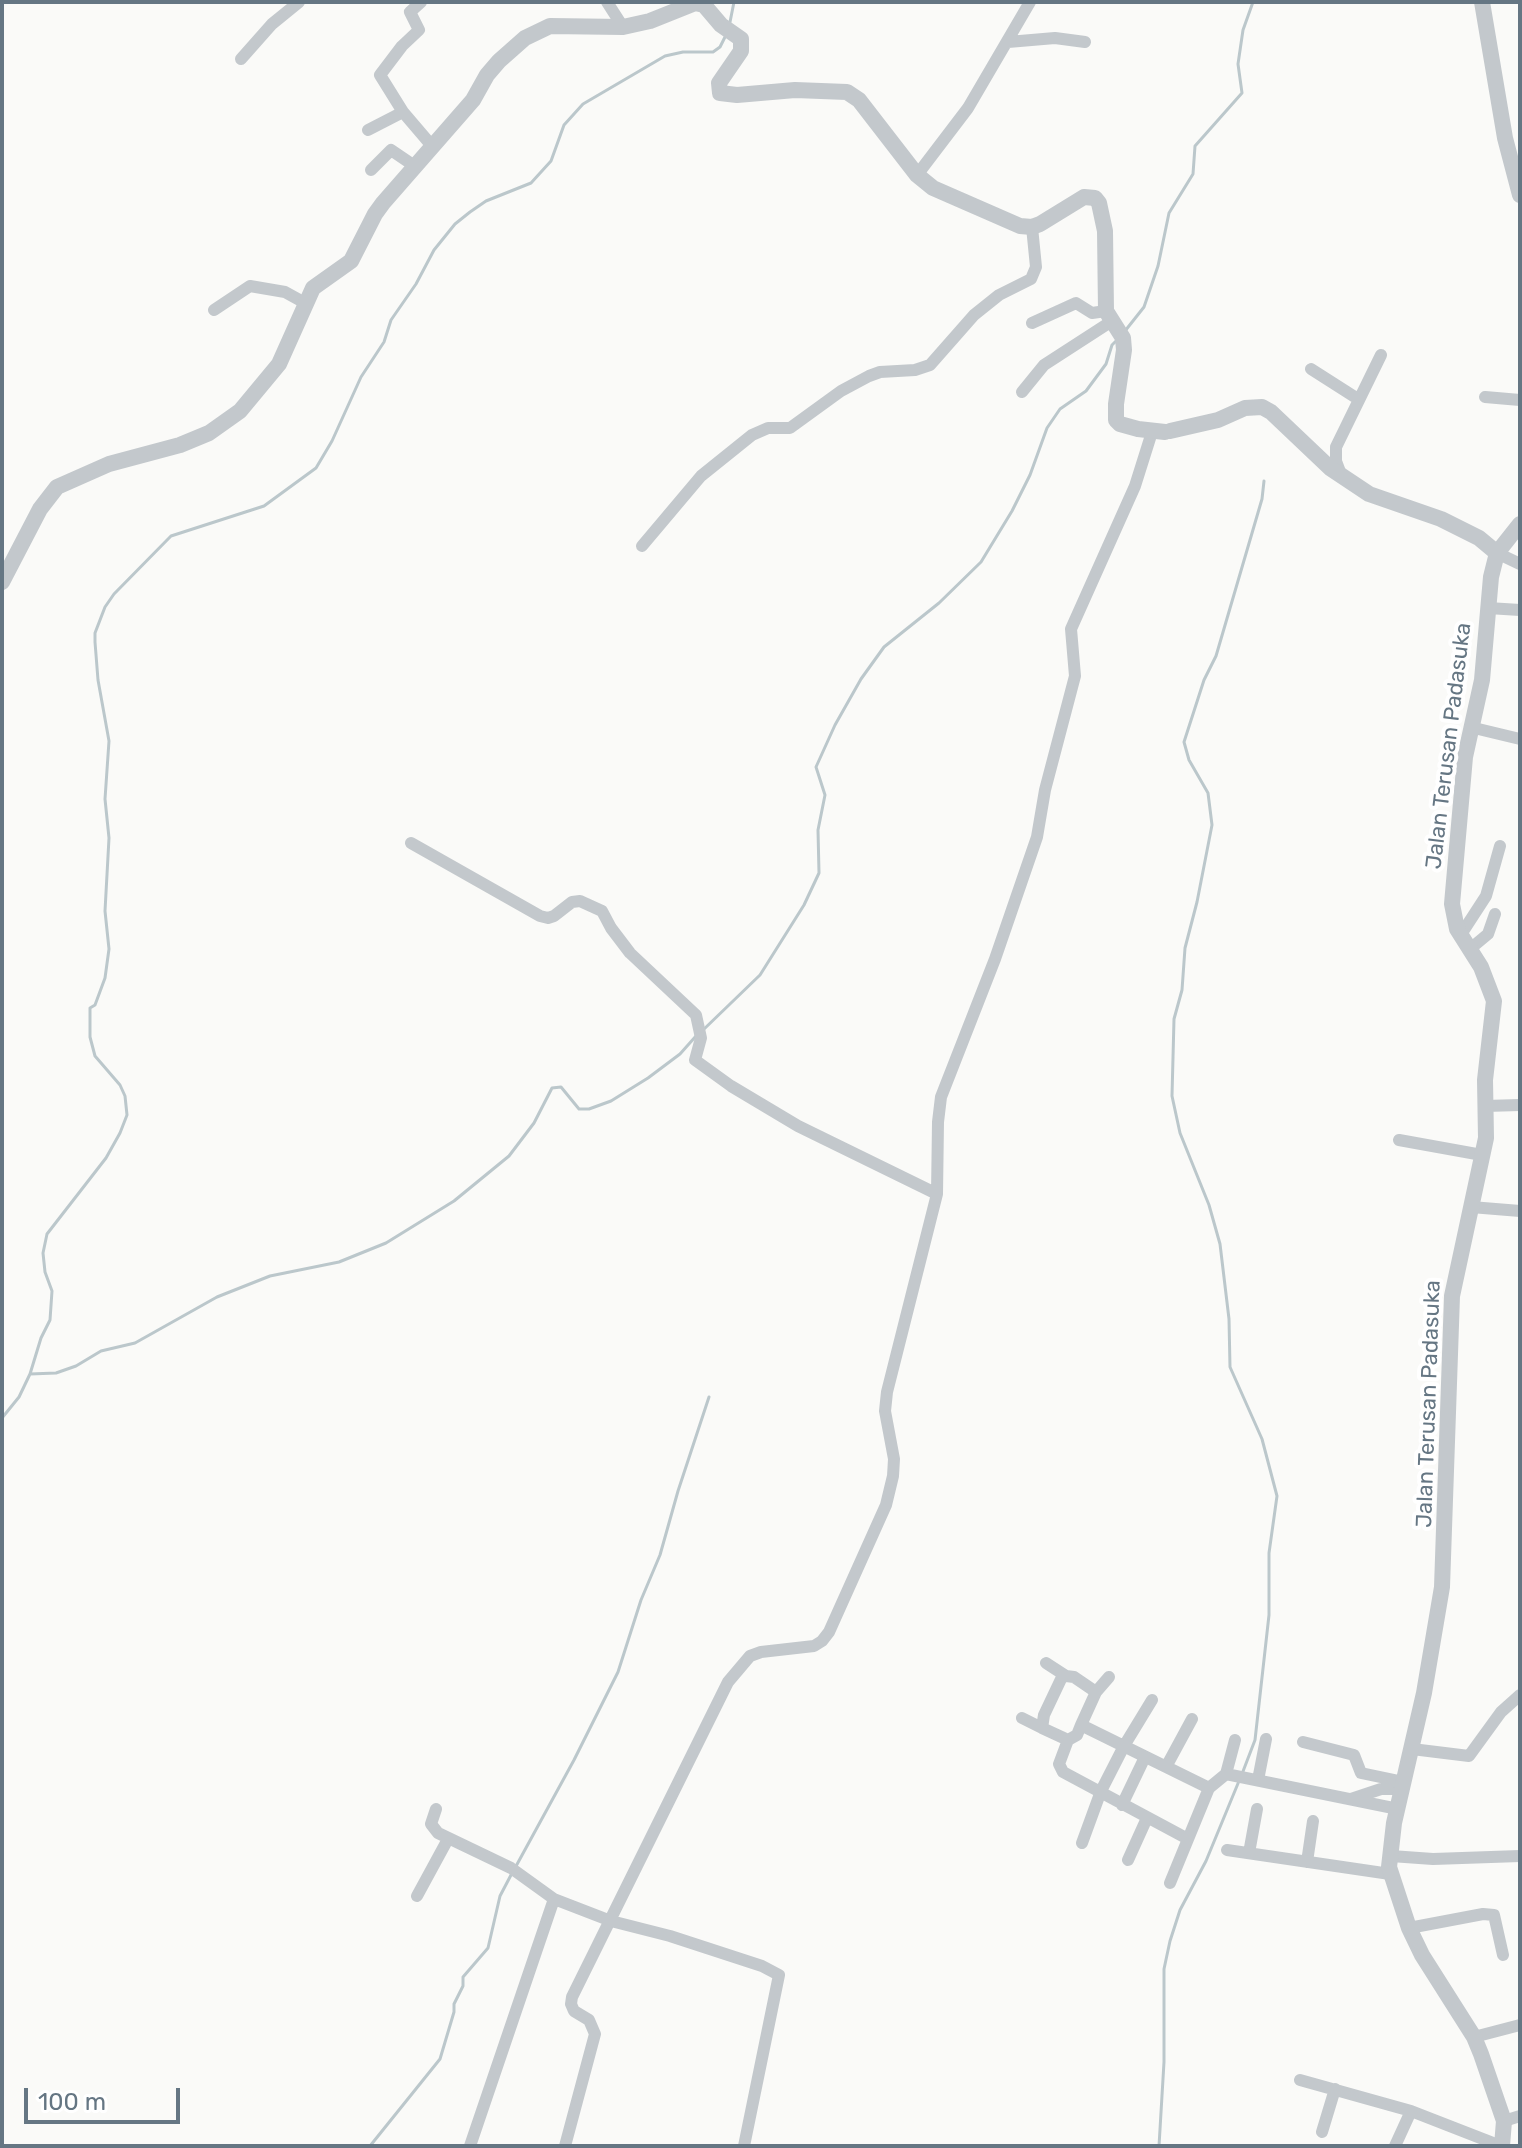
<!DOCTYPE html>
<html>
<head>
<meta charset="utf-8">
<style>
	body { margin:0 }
	#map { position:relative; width:1522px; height:2148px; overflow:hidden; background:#fafaf8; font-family:Rubik,sans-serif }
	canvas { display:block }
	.frame { position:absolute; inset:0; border:4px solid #657683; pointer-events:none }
	.scale { position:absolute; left:24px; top:2088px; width:156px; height:36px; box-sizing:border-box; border:4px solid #657683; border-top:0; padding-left:10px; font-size:24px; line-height:28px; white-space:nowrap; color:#657683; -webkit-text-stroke:6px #fff; paint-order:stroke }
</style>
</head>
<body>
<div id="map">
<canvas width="1522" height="2148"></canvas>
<div class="frame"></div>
<div class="scale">100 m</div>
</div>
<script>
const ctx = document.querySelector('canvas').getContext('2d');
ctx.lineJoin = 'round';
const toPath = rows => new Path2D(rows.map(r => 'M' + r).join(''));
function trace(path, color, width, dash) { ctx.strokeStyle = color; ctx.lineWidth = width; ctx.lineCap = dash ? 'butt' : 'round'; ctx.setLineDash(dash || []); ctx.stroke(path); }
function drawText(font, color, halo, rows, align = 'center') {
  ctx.font = font + ' Rubik,sans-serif'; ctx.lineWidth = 8; ctx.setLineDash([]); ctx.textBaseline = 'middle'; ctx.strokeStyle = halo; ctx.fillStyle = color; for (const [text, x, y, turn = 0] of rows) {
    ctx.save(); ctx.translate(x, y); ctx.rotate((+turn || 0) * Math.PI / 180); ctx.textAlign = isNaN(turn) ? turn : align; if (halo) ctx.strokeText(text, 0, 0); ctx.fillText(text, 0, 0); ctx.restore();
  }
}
const stream = toPath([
	[730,22,734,2],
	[1125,331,1144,307,1158,266,1169,213,1193,174,1195,146,1242,93,1238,64,1243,30,1253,2],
	[702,1031,760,975,804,905,819,873,818,830,825,795,816,767,835,725,861,679,884,647,939,603,981,562,1012,511,1030,475,1047,428,1060,409,1086,391,1106,364,1112,345,1117,340],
	[30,1374,56,1373,76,1366,101,1351,135,1343,217,1297,270,1276,339,1262,386,1243,454,1201,509,1156,534,1123,552,1088,561,1087,579,1109,589,1109,611,1101,648,1078,680,1054,696,1036],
	[2,1418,19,1397,30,1374,41,1338,50,1320,52,1291,45,1272,43,1253,47,1234,106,1158,120,1133,127,1115,125,1096,120,1085,95,1056,90,1037,90,1008,95,1005,105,978,109,949,105,911,109,838,105,799,109,741,98,680,95,642,95,633,105,607,114,594,171,536,264,506,316,468,332,441,361,377,384,342,391,320,416,284,434,250,455,224,470,212,486,201,531,183,551,161,564,125,583,104,665,56,683,52,713,52,720,47,725,37],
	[1242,1774,1255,1740,1269,1615,1269,1553,1277,1496,1262,1439,1230,1367,1229,1319,1220,1244,1209,1205,1180,1133,1172,1096,1174,1019,1182,990,1185,948,1197,902,1212,825,1208,793,1189,760,1184,742,1204,680,1216,656,1262,499,1264,481],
	[515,1868,574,1760,618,1672,641,1600,660,1555,678,1491,709,1397],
	[370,2146,440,2059,454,2012,454,2004,463,1986,463,1977,488,1948,500,1896,511,1875],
	[1159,2146,1164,2062,1164,1969,1170,1941,1180,1910,1206,1861,1239,1781]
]);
const minor = toPath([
	[421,2,410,12,419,30,402,46,380,75,403,112,432,146],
	[607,2,623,27],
	[1008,42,1055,38,1085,42],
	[241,59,272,24,299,2],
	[368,130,403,112],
	[371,170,391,150,416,167],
	[917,175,968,108,1030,2],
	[214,310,250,286,285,292,305,303],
	[1032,323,1076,303,1092,313,1106,311],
	[1311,369,1358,399],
	[1022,392,1044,365,1112,321],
	[1485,397,1520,400],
	[1342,477,1336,461,1336,447,1381,355],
	[642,546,701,476,752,435,768,428,790,428,841,391,869,376,880,372,915,370,930,365,974,315,999,295,1031,279,1036,267,1032,227],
	[1497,553,1520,564],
	[1488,608,1520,610],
	[1470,727,1520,739],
	[411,843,540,916,548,918,554,916,572,902,580,901,602,911,611,928,630,953,696,1015,701,1038,695,1060,731,1086,798,1126,937,1194],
	[1460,936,1486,896,1500,846],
	[1470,949,1488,934,1495,914],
	[1485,1106,1520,1105],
	[1399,1140,1482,1155],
	[1471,1207,1520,1211],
	[1046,1663,1066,1676],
	[1096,1692,1109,1677],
	[1022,1718,1042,1728],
	[1081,1725,1077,1735,1068,1740,1042,1728,1044,1715,1062,1677,1066,1676,1074,1677,1096,1692,1081,1725,1209,1788,1170,1883],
	[1068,1740,1059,1764,1063,1772,1188,1839],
	[1303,1742,1354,1755,1361,1773,1404,1782],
	[1412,1749,1469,1756,1501,1712,1520,1695],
	[1166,1767,1192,1719],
	[1226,1774,1235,1740],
	[1258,1780,1266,1739],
	[1209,1788,1226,1774,1398,1809],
	[1351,1799,1381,1789,1402,1789],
	[1122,1805,1145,1757],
	[436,1809,431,1824,438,1833,511,1868,554,1899,611,1921,670,1936,762,1966,779,1975,744,2146],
	[1082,1843,1101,1791,1124,1746,1152,1700],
	[1227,1850,1390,1874],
	[1249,1853,1257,1809],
	[1391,1856,1433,1859,1520,1856],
	[1128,1860,1147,1818],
	[1307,1862,1313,1821],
	[417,1896,448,1839],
	[1409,1928,1483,1914,1494,1915,1503,1955],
	[1474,2037,1520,2025],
	[1300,2080,1411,2111,1501,2146],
	[1504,2121,1520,2116],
	[1322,2132,1335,2089],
	[470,2146,554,1899],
	[565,2146,595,2034,589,2020,574,2011,571,2004,572,1997,728,1682,750,1656,761,1652,814,1646,822,1641,829,1632,886,1505,893,1476,894,1459,885,1411,887,1392,937,1194,938,1122,941,1097,995,959,1037,837,1045,790,1075,676,1071,629,1135,486,1152,432],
	[1395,2146,1411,2111]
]);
const tertiary = toPath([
	[1482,2,1505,138,1520,195],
	[1170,431,1218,420,1245,408,1262,407,1271,412,1330,468,1369,494,1441,519,1479,538,1497,553],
	[2,582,40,509,57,487,109,464,180,445,209,433,240,411,279,364,313,288,351,261,375,214,383,203,473,100,487,75,499,61,525,38,550,26,623,27,650,21,695,3,704,5,721,25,741,39,741,51,719,83,720,93,737,95,795,90,847,92,859,100,917,175,933,188,1020,226,1032,227,1040,224,1084,197,1095,198,1099,203,1105,231,1106,311,1123,338,1124,350,1116,404,1116,420,1120,424,1138,429,1165,432],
	[1502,2146,1504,2121,1481,2054,1474,2037,1422,1955,1409,1928,1389,1867,1394,1823,1424,1693,1442,1587,1452,1296,1486,1138,1485,1080,1494,1001,1481,967,1457,929,1452,904,1465,757,1482,680,1491,577,1497,553,1520,524]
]);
const streetNames = [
	["Jalan Terusan Padasuka",1449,746,-83],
	["Jalan Terusan Padasuka",1429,1404,-88]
];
trace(stream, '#bbc7cb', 3);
trace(minor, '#c3c8cc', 12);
trace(tertiary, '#c3c8cc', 16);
drawText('22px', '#657683', '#fff', streetNames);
</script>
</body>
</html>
